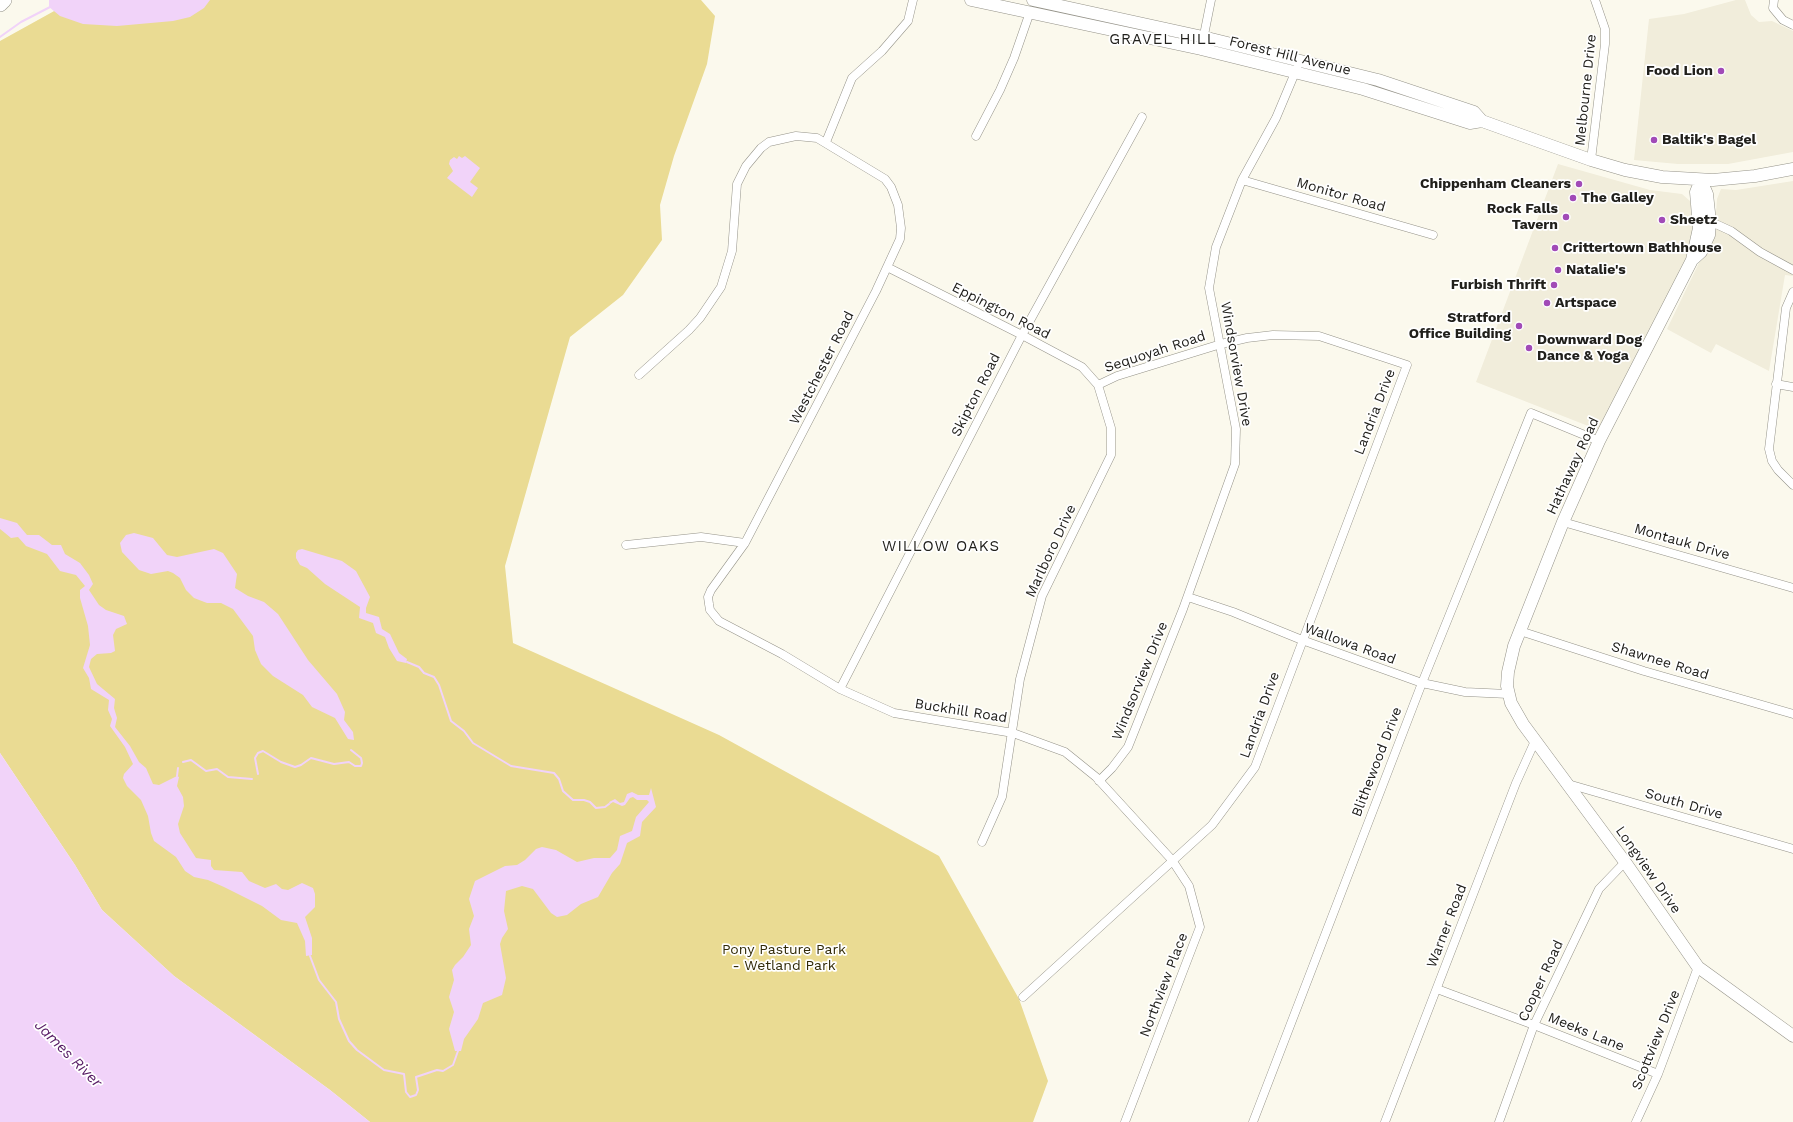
<!DOCTYPE html>
<html>
<head>
<meta charset="utf-8">
<style>
	body { margin:0 }
	canvas { display:block; background:#fbf9ed }
</style>
</head>
<body>
<canvas width="1793" height="1122"></canvas>
<script>
const ctx = document.querySelector('canvas').getContext('2d');
ctx.lineJoin = 'round';
function paint(path, color) { ctx.fillStyle = color; ctx.fill(path, 'evenodd'); }
const toPath = rows => new Path2D(rows.map(r => 'M' + r).join(''));
function trace(path, color, width, dash) { ctx.strokeStyle = color; ctx.lineWidth = width; ctx.lineCap = dash ? 'butt' : 'round'; ctx.setLineDash(dash || []); ctx.stroke(path); }
function drawText(font, color, halo, rows, align = 'center') {
  ctx.font = font + ' "Work Sans",sans-serif'; ctx.lineWidth = 3.5; ctx.setLineDash([]); ctx.textBaseline = 'middle'; ctx.strokeStyle = halo; ctx.fillStyle = color; for (const [text, x, y, turn = 0] of rows) {
    ctx.save(); ctx.translate(x, y); ctx.rotate((+turn || 0) * Math.PI / 180); ctx.textAlign = isNaN(turn) ? turn : align; if (halo) ctx.strokeText(text, 0, 0); ctx.fillText(text, 0, 0); ctx.restore();
  }
}
const built = toPath([
	[1736,0,1745,0,1751,15,1759,22,1772,21,1793,31,1793,152,1728,164,1678,164,1634,160,1649,19,1684,14],
	[1558,164,1650,190,1682,194,1690,201,1695,218,1689,252,1601,431,1476,382],
	[1793,181,1793,276,1785,275,1769,371,1716,344,1711,353,1667,329,1712,236,1715,227,1717,199,1721,189,1736,190]
]);
const green = toPath([
	[88,0,701,0,715,16,707,64,674,156,660,205,662,240,623,295,570,337,505,566,513,643,719,735,939,856,1019,999,1048,1081,1033,1122,370,1122,330,1090,174,976,102,910,75,865,0,753,0,41,56,10]
]);
const water = toPath([
	[49,0,210,0,204,8,190,17,173,21,117,26,83,24,60,16,49,7],
	[459,156,462,158,465,156,480,168,470,182,478,188,472,197,447,178,453,171,449,164,450,160,454,157,457,159],
	[0,518,17,523,27,535,39,535,52,545,61,545,65,554,80,563,89,575,93,584,89,590,99,605,106,610,124,616,127,624,116,629,113,635,115,651,111,653,97,654,91,659,89,667,97,684,115,699,114,708,117,718,115,727,130,746,139,762,146,768,153,784,159,785,177,776,179,777,177,786,183,797,184,806,178,824,180,833,196,858,211,860,211,866,214,870,242,872,249,881,265,888,276,884,282,889,288,890,302,883,313,888,315,894,315,907,305,917,312,938,312,955,306,956,305,941,297,923,281,920,262,906,224,887,208,880,194,877,185,871,176,857,154,841,151,833,148,816,141,800,127,786,123,778,124,774,133,764,125,747,110,726,112,719,108,710,109,700,91,689,89,678,83,668,90,645,88,626,80,598,80,590,85,586,76,575,60,571,47,554,26,546,18,537,11,538,5,533,0,529],
	[134,533,153,538,167,555,177,557,214,549,223,553,237,574,235,588,248,596,264,602,278,614,308,660,337,694,345,712,344,720,353,732,354,740,348,739,335,718,312,707,303,695,273,676,261,664,255,650,253,636,233,609,221,603,207,603,194,598,186,590,180,578,173,573,168,571,151,574,139,570,122,552,120,543,126,535],
	[302,549,342,561,356,571,370,597,366,608,366,613,379,617,382,629,390,634,399,653,407,659,406,663,397,661,389,648,385,637,376,633,373,623,359,618,360,607,325,584,307,568,300,565,296,558,296,553,298,550],
	[0,753,75,865,102,910,174,976,330,1090,370,1122,0,1122],
	[651,788,656,807,642,822,640,836,627,843,620,864,612,873,598,897,581,904,567,915,557,917,551,913,533,889,522,886,506,891,504,911,508,929,502,938,500,944,506,978,502,995,483,1003,478,1019,464,1039,461,1051,455,1051,449,1029,454,1012,449,997,454,980,452,970,455,965,463,957,471,945,469,929,474,916,469,899,475,881,505,866,517,865,525,860,536,849,542,847,556,850,577,862,594,858,610,858,617,850,620,836,632,831,636,817,649,802,647,800,637,800,633,797,630,798,625,805,622,806,613,802,610,804,609,802,615,799,620,803,624,802,627,794,632,792,638,795,649,795]
]);
const stream = toPath([
	[0,37,21,22,52,6],
	[407,662,419,667,424,673,434,677,439,685,451,721,464,731,473,743,511,766,554,773,559,779,563,791,573,800,584,800,590,802,596,808,605,807,609,804],
	[183,762,191,760,206,771,217,769,228,777,252,779],
	[258,774,255,758,258,753,263,751,281,762,295,767,301,765,311,758,334,764,349,762,355,766,361,766,362,763,361,758,351,750],
	[177,776,178,768],
	[310,956,319,980,336,1002,339,1019,349,1041,357,1050,384,1070,404,1074,406,1092,410,1097,416,1095,418,1090,416,1077,437,1070,443,1071,453,1065,458,1051]
]);
const street = toPath([
	[1774,0,1773,8,1783,20,1793,25],
	[1203,40,1211,0],
	[976,136,1000,90,1014,58,1030,12],
	[826,142,852,78,882,51,908,21,913,0],
	[1591,160,1605,44,1605,29,1595,0],
	[1242,180,1433,235],
	[1707,220,1731,231,1760,252,1793,270],
	[887,267,1022,335,1082,367,1098,385,1111,428,1111,455,1042,596,1020,679,1002,797,982,842],
	[1793,292,1786,308,1769,449,1772,461,1778,470,1793,485],
	[639,375,689,330,700,318,721,287,732,251,737,184,746,166,761,148,769,142,796,136,817,138,885,179,891,187,898,205,901,228,900,239,876,291,745,543,711,590,708,597,709,604,710,610,719,621,782,654,840,689,894,713,1013,733,1065,752,1096,777,1172,860,1189,886,1200,927,1125,1122],
	[1776,384,1793,387],
	[1563,522,1793,588],
	[626,545,701,537,745,543],
	[1188,597,1233,612,1302,640,1422,683,1465,692,1508,694],
	[1520,631,1644,671,1793,714],
	[840,689,1022,335,1142,117],
	[1099,781,1112,768,1128,747,1183,609,1235,464,1236,429,1209,288,1216,247,1242,180,1276,118,1297,68],
	[1568,784,1793,849],
	[1437,989,1534,1025,1658,1074],
	[1023,997,1212,825,1255,767,1407,365,1319,336,1273,335,1247,338,1221,344,1117,376,1098,385],
	[1253,1122,1422,683,1531,413,1599,441],
	[1385,1122,1516,783,1535,741],
	[1499,1122,1534,1025,1599,889,1625,862],
	[1636,1122,1658,1074,1698,967]
]);
const secondary = toPath([
	[971,0,1201,49,1363,89,1470,123,1482,121],
	[1033,0,1203,37,1378,80,1474,112,1482,121,1535,140,1591,160,1625,170,1662,177,1713,180,1755,176,1793,169],
	[1701,180,1707,194,1710,222,1709,235,1701,252,1692,260,1599,441,1563,522,1514,646,1508,672,1507,686,1511,703,1523,724,1625,862,1698,967,1793,1036],
	[1692,260,1699,228,1696,192,1701,180]
]);
const highway = toPath([
	[0,4,4,0]
]);
const markers = [
	[1721,71,4,"#a14ab7"],
	[1654,140,4,"#a14ab7"],
	[1579,184,4,"#a14ab7"],
	[1573,198,4,"#a14ab7"],
	[1566,217,4,"#a14ab7"],
	[1662,220,4,"#a14ab7"],
	[1555,248,4,"#a14ab7"],
	[1558,270,4,"#a14ab7"],
	[1554,285,4,"#a14ab7"],
	[1547,303,4,"#a14ab7"],
	[1519,326,4,"#a14ab7"],
	[1529,348,4,"#a14ab7"]
];
const streetNames = [
	["Forest Hill Avenue",1290,56,14],
	["Melbourne Drive",1586,90,-84],
	["Monitor Road",1341,195,16],
	["Eppington Road",1001,311,27],
	["Sequoyah Road",1155,352,-18],
	["Windsorview Drive",1236,364,80],
	["Westchester Road",822,368,-63],
	["Skipton Road",976,395,-63],
	["Landria Drive",1375,412,-69],
	["Hathaway Road",1573,466,-65],
	["Montauk Drive",1682,542,16],
	["Marlboro Drive",1051,551,-65],
	["Wallowa Road",1350,644,20],
	["Shawnee Road",1660,661,17],
	["Windsorview Drive",1140,681,-68],
	["Buckhill Road",961,711,9],
	["Landria Drive",1260,715,-70],
	["Blithewood Drive",1377,762,-69],
	["South Drive",1684,804,16],
	["Longview Drive",1648,870,55],
	["Warner Road",1447,926,-69],
	["Cooper Road",1541,981,-65],
	["Northview Place",1164,985,-69],
	["Meeks Lane",1586,1032,22],
	["Scottview Drive",1656,1040,-68]
];
const poiNames = [
	["Food Lion",1713,71,"right"],
	["Baltik's Bagel",1662,140],
	["Chippenham Cleaners",1571,184,"right"],
	["The Galley",1581,198],
	["Rock Falls",1558,209,"right"],
	["Tavern",1558,225,"right"],
	["Sheetz",1670,220],
	["Crittertown Bathhouse",1563,248],
	["Natalie's",1566,270],
	["Furbish Thrift",1546,285,"right"],
	["Artspace",1555,303],
	["Stratford",1511,318,"right"],
	["Office Building",1511,334,"right"],
	["Downward Dog",1537,340],
	["Dance & Yoga",1537,356]
];
const parkNames = [
	["Pony Pasture Park",784,950],
	["- Wetland Park",784,966]
];
const neighbourhoodNames = [
	["GRAVEL HILL",1163,40],
	["WILLOW OAKS",941,547]
];
const waterNames = [
	["James River",68,1054,45]
];
paint(built, '#f1eddb');
paint(green, '#eadb93');
paint(water, '#f1d3f9');
trace(stream, '#f1d3f9', 2);
trace(street, '#959389', 9);
trace(secondary, '#959389', 13);
trace(highway, '#959389', 16);
trace(street, '#fff', 8);
trace(secondary, '#fff', 12);
trace(highway, '#fff', 15);
for (const [x, y, r, color] of markers) { const dot = new Path2D(); dot.arc(x, y, r, 0, 2 * Math.PI); ctx.fillStyle = color; ctx.fill(dot); trace(dot, '#fff', 1.5); }
drawText('14px', '#21201c', '#fff', streetNames);
drawText('bold 14px', '#21201c', '#fff', poiNames, 'left');
drawText('14px', '#312a07', '#fff', parkNames);
ctx.letterSpacing = '1px';
drawText('15px', '#21201c', '#fff', neighbourhoodNames);
ctx.letterSpacing = '0px';
drawText('italic 15px', '#561b64', '#fff', waterNames);
</script>
</body>
</html>
